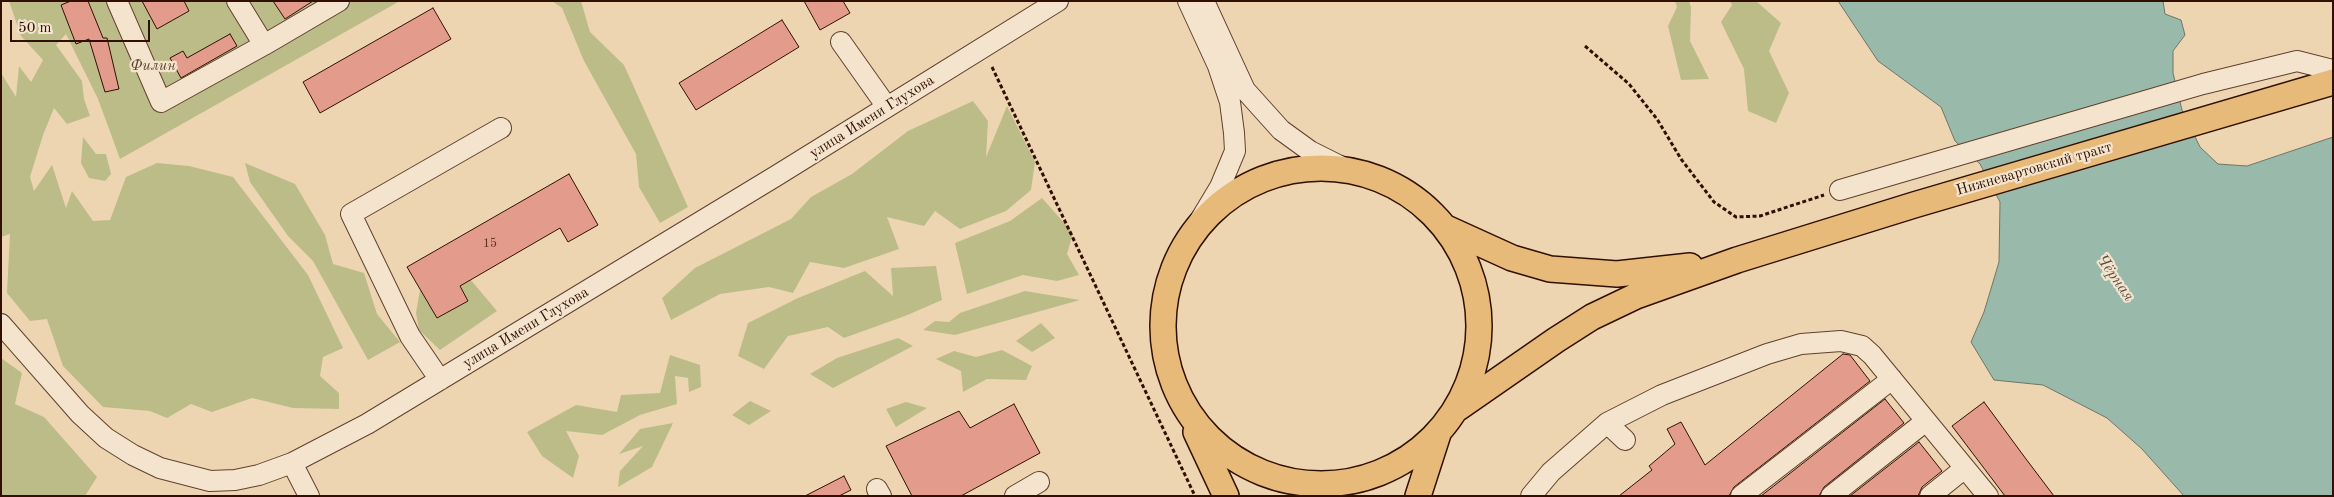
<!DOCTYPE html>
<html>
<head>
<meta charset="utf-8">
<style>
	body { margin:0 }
	#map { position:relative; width:2334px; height:497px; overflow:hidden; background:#eed5b2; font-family:"Old Standard TT",serif }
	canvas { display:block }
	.frame { position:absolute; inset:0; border:2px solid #311002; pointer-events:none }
	.scale { position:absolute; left:10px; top:20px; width:140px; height:22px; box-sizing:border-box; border:2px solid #311002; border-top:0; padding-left:6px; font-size:15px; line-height:18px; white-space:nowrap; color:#311002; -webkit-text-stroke:4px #f4e4cd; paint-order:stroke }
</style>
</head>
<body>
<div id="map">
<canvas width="2334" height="497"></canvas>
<div class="frame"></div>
<div class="scale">50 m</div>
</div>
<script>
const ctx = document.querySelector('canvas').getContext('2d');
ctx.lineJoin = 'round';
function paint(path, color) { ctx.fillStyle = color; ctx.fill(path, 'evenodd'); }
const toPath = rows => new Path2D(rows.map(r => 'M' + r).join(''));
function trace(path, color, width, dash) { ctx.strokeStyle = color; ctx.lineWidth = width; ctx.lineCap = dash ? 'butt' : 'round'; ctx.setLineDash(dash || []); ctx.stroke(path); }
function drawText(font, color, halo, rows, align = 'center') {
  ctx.font = font + ' "Old Standard TT",serif'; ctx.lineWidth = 4.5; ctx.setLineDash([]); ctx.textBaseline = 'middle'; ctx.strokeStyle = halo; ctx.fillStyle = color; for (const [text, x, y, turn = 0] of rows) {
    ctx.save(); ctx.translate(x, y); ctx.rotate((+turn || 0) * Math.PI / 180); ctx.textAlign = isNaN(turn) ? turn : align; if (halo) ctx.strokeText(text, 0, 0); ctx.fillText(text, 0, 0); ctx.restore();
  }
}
const green = toPath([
	[9,1,400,1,120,159,98,99,66,34,56,45,82,81,84,99,90,116,67,124,54,108,43,135,30,177,34,191,52,165,66,208,72,191,93,221,110,220,126,177,157,163,189,166,233,177,308,275,343,348,323,357,320,376,339,393,339,409,293,408,252,398,212,412,191,404,167,418,150,411,103,407,63,366,47,319,30,321,7,293,10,234,1,237,1,73,16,97,19,66,31,82,43,60,21,36],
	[552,1,581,1,590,32,624,65,688,207,660,223,639,187,636,154,584,61,562,8],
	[1675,1,1689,1,1691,7,1690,41,1709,79,1681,80,1668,26,1677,7],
	[1730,1,1756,1,1781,23,1769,51,1789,93,1776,123,1748,111,1744,69,1721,22,1732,5],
	[973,101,988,121,986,157,1007,106,1035,162,1031,190,1006,211,960,229,935,211,924,226,887,217,899,249,844,268,810,262,793,293,769,287,720,294,671,320,662,298,695,268,791,219,811,197,852,174,908,131],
	[83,137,96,154,106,154,111,174,105,181,89,178,81,163],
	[245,163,295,184,325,235,333,264,364,273,377,314,400,342,368,360,313,261,288,236,250,182],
	[1042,198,1073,233,1067,254,1079,275,1057,281,1023,275,967,294,955,243,1010,221],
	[936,266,942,300,905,316,844,338,828,327,788,336,764,369,738,356,748,323,798,298,865,271,893,296,891,268],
	[470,279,497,311,440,350,419,330,416,313,420,290,437,318,468,301,460,285],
	[1025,291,1080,300,955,335,923,330,935,321,949,322,960,313],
	[1041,323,1055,338,1032,352,1016,341],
	[898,338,913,346,833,388,810,374,837,358],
	[1002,350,1032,366,1026,380,987,379,963,392,961,371,936,359,954,351,976,357],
	[670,355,700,365,701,387,689,392,688,378,675,376,677,404,640,415,602,435,566,431,579,456,573,478,542,456,527,432,576,405,617,412,621,395,660,393],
	[1,358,22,373,15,404,44,417,97,477,85,496,1,496],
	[750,401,771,411,749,425,732,415],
	[906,402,927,408,896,427,886,409],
	[673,423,652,467,618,487,620,471,643,446,619,454,640,429]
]);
const water = toPath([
	[1838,1,2163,1,2165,14,2181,20,2185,35,2173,51,2173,73,2182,110,2200,147,2218,164,2247,166,2333,137,2333,496,2184,496,2142,449,2107,418,2043,385,1994,380,1971,342,1984,312,1999,262,2000,202,1980,164,1955,141,1941,107,1878,61,1838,1]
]);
const building = toPath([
	[71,1,88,1,103,38,107,38,119,89,105,92,89,39,76,44,61,5,71,1],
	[142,1,184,1,189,11,157,29,142,1],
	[273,1,313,1,285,19,273,1],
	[804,1,843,1,850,13,820,30,804,1],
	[433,8,451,39,320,113,303,82,433,8],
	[782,20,799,47,696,110,679,83,782,20],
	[230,34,237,46,181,78,170,58,183,51,187,58,230,34],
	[569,174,598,225,568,242,560,228,460,286,468,301,437,318,407,267,569,174],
	[1843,354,1850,355,1870,381,1734,487,1729,496,1619,496,1652,470,1649,466,1675,444,1667,429,1681,422,1705,465,1843,354],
	[1885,399,1904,423,1824,487,1819,496,1761,496,1885,399],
	[1984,402,2026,459,2054,496,2005,496,1952,426,1984,402],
	[1014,404,1040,453,961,496,912,496,886,446,959,411,970,428,1014,404],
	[1919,442,1942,471,1922,487,1918,496,1850,496,1919,442],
	[844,476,851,490,839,496,805,496,844,476]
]);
const path = toPath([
	[1585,46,1629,84,1657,119,1681,159,1714,202,1736,217,1760,216,1824,195],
	[992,67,1195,496]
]);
const minor = toPath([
	[117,1,161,102,264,45],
	[237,1,264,45,339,1],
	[1188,1,1218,66,1230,102,1234,133,1235,151,1220,187,1193,232],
	[1204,1,1245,90,1281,130,1310,151,1346,169],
	[841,42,887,107],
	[1840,190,2203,84,2297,61,2333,70],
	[1,324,80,414,106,438,133,455,160,468,210,481,235,480,259,475,292,463,367,424,776,176,1058,1],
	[440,380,410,336,351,214,501,128],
	[1607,423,1625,440],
	[292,463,309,496],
	[877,489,881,496],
	[1015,496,1039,482],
	[1531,496,1551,472,1607,423,1662,395,1767,354,1801,344,1841,341,1862,346,1872,355,1988,496],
	[1741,496,1892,379],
	[1831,496,1926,421],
	[1930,496,1965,468]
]);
const major = toPath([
	'1163 326a158 158 0 1 1 316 0a158 158 0 1 1-316 0Z',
	[1446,228,1512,258,1550,269,1617,274,1690,266],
	[1458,408,1556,340,1592,317,1636,296,1737,260,1914,205,2333,82],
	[1196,432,1226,496],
	[1418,496,1438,434]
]);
const numberNames = [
	["15",490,244]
];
const parkNames = [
	["Филин",153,66]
];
const streetNames = [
	["улица Имени Глухова",872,117,-32],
	["Нижневартовский тракт",2034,169,-16],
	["улица Имени Глухова",526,328,-31]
];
const waterNames = [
	["Чёрная",2115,278,55]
];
paint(green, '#bcbc89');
paint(water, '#99b9ab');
trace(water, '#6f7567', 1);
paint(building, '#e39c8c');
trace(building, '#311002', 1);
trace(minor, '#60412e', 22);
trace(major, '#311002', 28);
trace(path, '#311002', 3, [4, 2.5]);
trace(minor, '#f4e4cd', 20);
trace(major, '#e7ba79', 25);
drawText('12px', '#5e3324', null, numberNames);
drawText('italic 15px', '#5b442a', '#f4e4cd', parkNames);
drawText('15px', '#311002', '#f4e4cd', streetNames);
drawText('italic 16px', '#554b3d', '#f4e4cd', waterNames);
</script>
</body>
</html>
